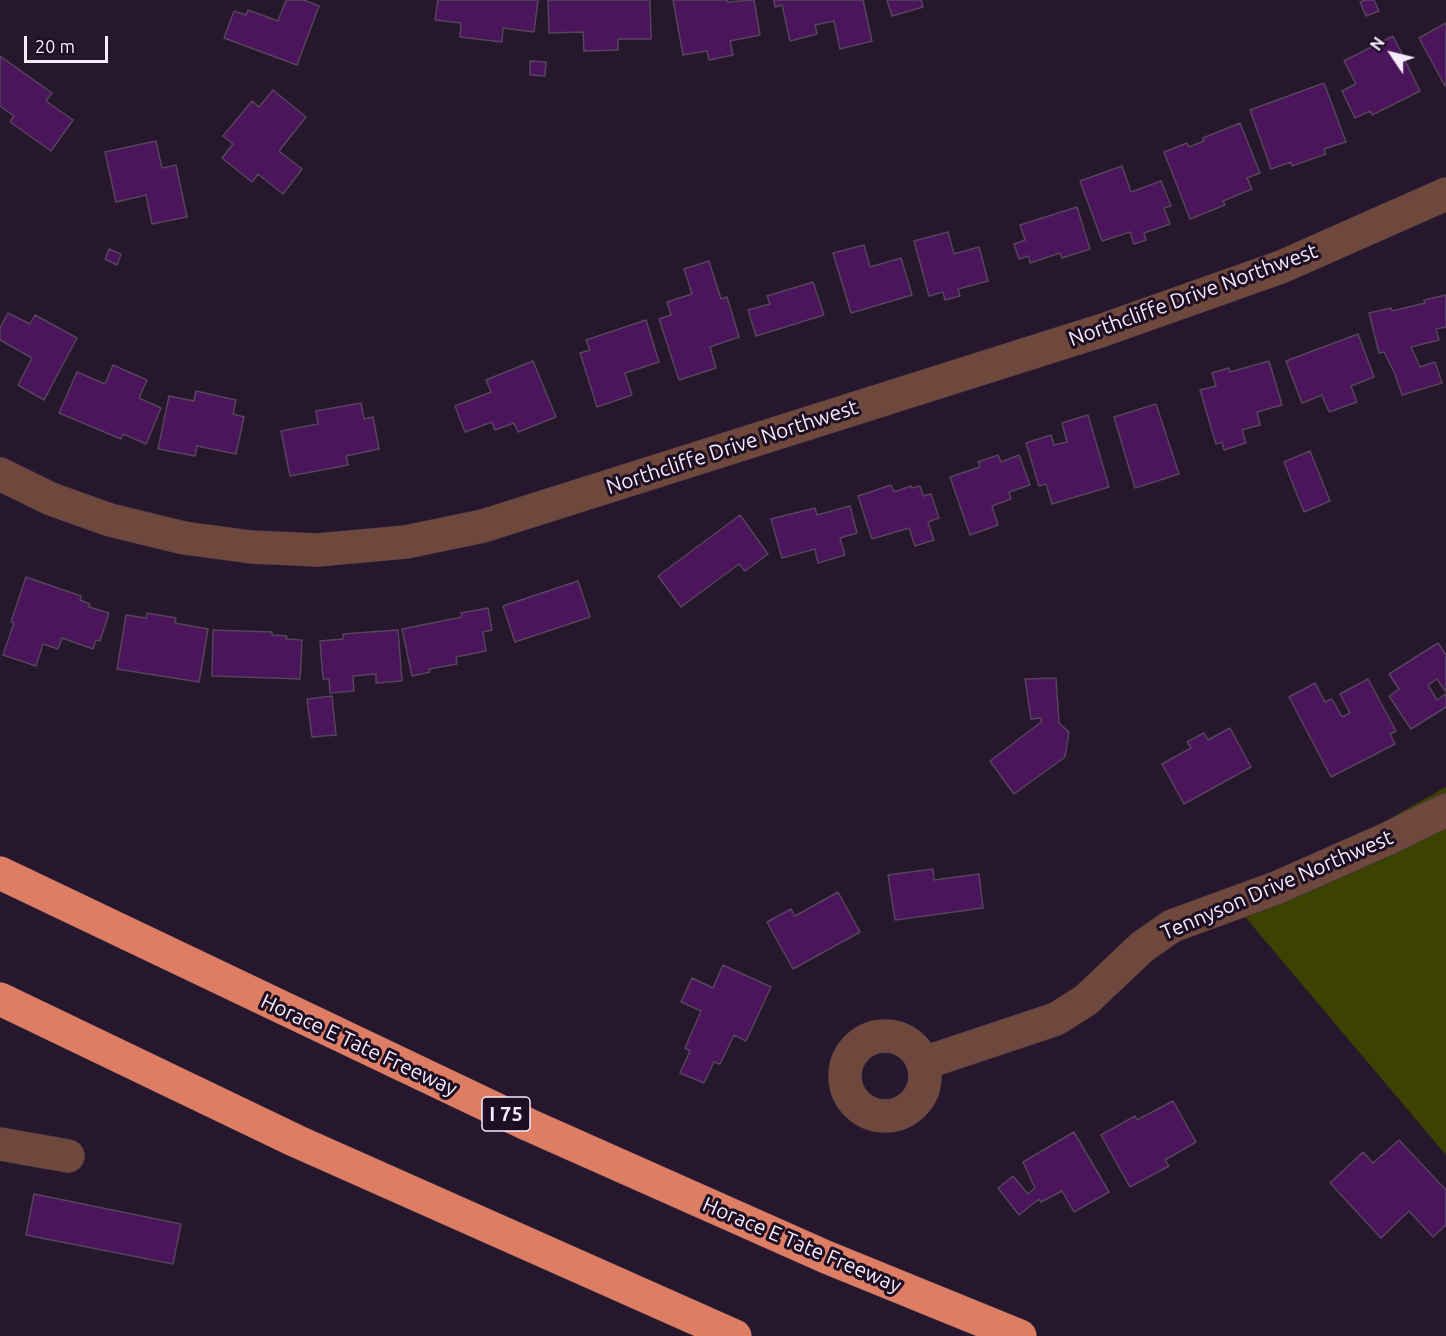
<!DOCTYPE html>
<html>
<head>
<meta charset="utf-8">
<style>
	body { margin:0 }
	#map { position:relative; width:1446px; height:1336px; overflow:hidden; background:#27172d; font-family:Ubuntu,sans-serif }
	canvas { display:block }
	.north { position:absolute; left:1362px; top:24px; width:60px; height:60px; -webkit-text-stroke:4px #1d0e23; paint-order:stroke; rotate:305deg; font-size:16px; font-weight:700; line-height:24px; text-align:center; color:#f6ecfa }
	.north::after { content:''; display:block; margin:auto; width:21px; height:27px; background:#f6ecfa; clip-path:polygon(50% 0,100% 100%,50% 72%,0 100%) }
	.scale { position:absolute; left:24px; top:36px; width:84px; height:27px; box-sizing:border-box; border:3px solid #f6ecfa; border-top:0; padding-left:8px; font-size:18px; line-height:21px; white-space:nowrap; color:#f6ecfa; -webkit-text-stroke:4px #1d0e23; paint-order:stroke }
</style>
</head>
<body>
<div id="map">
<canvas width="1446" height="1336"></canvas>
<div class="north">N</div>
<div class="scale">20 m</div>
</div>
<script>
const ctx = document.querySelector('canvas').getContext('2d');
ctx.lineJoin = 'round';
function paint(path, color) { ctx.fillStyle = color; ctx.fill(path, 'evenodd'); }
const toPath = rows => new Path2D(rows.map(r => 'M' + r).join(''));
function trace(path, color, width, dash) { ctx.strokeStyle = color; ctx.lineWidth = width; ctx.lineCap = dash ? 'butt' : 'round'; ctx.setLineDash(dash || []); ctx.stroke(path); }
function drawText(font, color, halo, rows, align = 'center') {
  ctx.font = font + ' Ubuntu,sans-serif'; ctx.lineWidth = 6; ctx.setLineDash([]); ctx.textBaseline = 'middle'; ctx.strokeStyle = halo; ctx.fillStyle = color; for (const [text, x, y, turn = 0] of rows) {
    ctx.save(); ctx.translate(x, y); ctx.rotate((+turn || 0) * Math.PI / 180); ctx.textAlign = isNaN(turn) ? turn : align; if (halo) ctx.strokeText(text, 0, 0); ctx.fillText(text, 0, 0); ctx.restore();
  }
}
const green = toPath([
	[1446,787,1446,1155,1235,905]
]);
const building = toPath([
	[286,0,304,0,319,6,297,65,224,38,234,11,246,15,248,10,278,21,286,0],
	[438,0,538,0,534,32,503,28,502,42,460,37,461,23,435,20,438,0],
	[548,0,650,0,651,39,618,39,618,50,584,51,583,32,549,33,548,0],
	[673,0,727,0,728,2,754,0,760,35,730,41,733,55,709,60,707,51,683,55,673,0],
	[774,0,863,0,872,41,840,49,834,21,815,25,817,34,790,41,782,5,775,7,774,0],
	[887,0,921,0,923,7,892,16,887,0],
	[1365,0,1374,0,1379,11,1366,16,1360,2,1365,0],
	[1446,23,1446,85,1445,86,1419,38,1446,23],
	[1393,36,1420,91,1372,115,1370,111,1355,118,1342,91,1356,84,1344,61,1393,36],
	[0,56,52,93,46,101,73,120,51,151,10,122,14,116,0,106,0,56],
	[530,61,546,62,545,76,530,75,530,61],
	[1324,83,1346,142,1324,149,1326,154,1292,166,1291,162,1271,169,1250,110,1324,83],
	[273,90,306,117,279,151,302,169,283,194,258,174,252,182,222,158,233,144,223,136,252,101,259,107,273,90],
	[1240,123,1260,173,1247,178,1252,189,1223,201,1225,205,1190,219,1164,152,1187,143,1189,147,1204,141,1203,138,1240,123],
	[156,141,162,168,176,165,187,217,152,224,146,195,116,202,105,152,156,141],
	[1122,166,1131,192,1161,181,1171,206,1164,208,1170,224,1144,233,1146,240,1134,244,1130,232,1102,241,1080,181,1122,166],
	[1077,207,1090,249,1062,258,1060,253,1030,263,1029,256,1019,259,1014,244,1025,240,1020,225,1077,207],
	[948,232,954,254,979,247,988,281,958,289,960,296,945,300,943,292,929,296,914,241,948,232],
	[864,245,870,267,901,258,912,295,851,313,833,253,864,245],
	[109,249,121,254,117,265,105,259,109,249],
	[709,261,721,299,727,297,739,337,710,347,716,368,679,380,659,319,671,315,667,302,692,294,684,269,709,261],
	[813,282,824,315,756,336,748,310,770,304,767,296,813,282],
	[1446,295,1446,327,1436,329,1439,340,1411,347,1420,367,1435,362,1442,383,1402,395,1395,374,1384,352,1379,353,1369,313,1391,308,1392,311,1425,303,1424,300,1446,295],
	[8,313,30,324,35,315,77,338,44,400,18,385,32,358,0,340,0,328,8,313],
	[646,320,659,362,625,373,632,395,597,407,580,353,590,350,586,340,646,320],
	[1358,334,1374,377,1351,386,1357,402,1329,412,1322,395,1302,403,1286,361,1358,334],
	[533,361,556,417,518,432,514,423,495,430,492,422,465,432,455,406,491,392,486,380,533,361],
	[1269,361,1282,405,1257,412,1260,425,1242,430,1246,443,1224,450,1222,442,1216,444,1200,390,1216,386,1212,373,1229,368,1230,372,1269,361],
	[113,365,147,380,139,398,161,408,146,444,123,434,121,439,59,413,77,372,105,384,113,365],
	[196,391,236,400,233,414,244,417,236,454,197,446,195,456,158,449,169,396,194,401,196,391],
	[361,403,364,419,373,417,379,449,346,456,348,465,290,476,281,431,318,424,316,411,361,403],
	[1156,404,1179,474,1135,488,1114,417,1156,404],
	[1088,415,1109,487,1052,504,1046,484,1039,486,1026,443,1051,435,1054,445,1067,442,1062,423,1088,415],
	[1310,451,1330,501,1304,512,1284,462,1310,451],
	[998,455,1001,462,1019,455,1030,485,1009,492,1011,499,992,506,998,525,970,535,950,477,980,467,978,462,998,455],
	[891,485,894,492,911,486,912,488,920,486,923,496,931,494,939,518,928,522,934,540,915,546,909,528,872,539,858,496,891,485],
	[850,506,857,533,840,538,845,555,818,563,815,549,782,558,771,519,815,508,817,515,850,506],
	[740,515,768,554,745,571,739,564,681,607,658,576,740,515],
	[26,577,81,596,80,600,90,604,89,607,109,613,100,641,96,640,93,649,62,638,58,649,43,644,36,666,3,655,14,623,11,622,26,577],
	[578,581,590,617,515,642,503,606,578,581],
	[488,608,492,630,483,632,486,651,456,657,457,664,429,669,430,672,412,676,402,629,462,617,461,613,488,608],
	[147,613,176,618,175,623,208,629,199,682,117,669,126,615,146,618,147,613],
	[213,630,272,632,272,635,287,636,286,639,302,640,300,679,212,676,213,630],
	[398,630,402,681,376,683,376,674,353,676,354,691,330,693,329,679,323,679,320,641,343,639,343,634,398,630],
	[1438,643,1446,655,1446,692,1437,679,1428,685,1437,700,1446,694,1446,707,1411,729,1389,696,1399,689,1389,674,1438,643],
	[1056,678,1059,723,1069,732,1065,757,1014,794,990,761,1041,722,1041,718,1031,719,1025,679,1056,678],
	[1368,679,1396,731,1390,734,1395,744,1331,777,1289,697,1315,683,1325,702,1332,699,1342,717,1350,713,1340,694,1368,679],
	[332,696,336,735,312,737,307,699,332,696],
	[1230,728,1251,767,1184,804,1162,764,1191,748,1187,742,1204,733,1208,740,1230,728],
	[933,869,934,880,979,874,983,908,895,920,888,875,933,869],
	[838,892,860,932,793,969,767,922,791,909,795,916,838,892],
	[723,965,771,987,746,1041,734,1035,720,1064,714,1062,704,1083,680,1073,690,1051,685,1048,701,1011,681,1002,692,978,713,988,723,965],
	[1173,1101,1196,1142,1165,1160,1169,1166,1130,1187,1101,1135,1135,1116,1137,1120,1173,1101],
	[1074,1132,1109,1192,1074,1212,1062,1191,1041,1202,1039,1199,1019,1215,998,1188,1013,1176,1028,1194,1035,1188,1023,1162,1074,1132],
	[1399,1140,1446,1190,1446,1225,1433,1237,1409,1211,1381,1238,1330,1183,1363,1152,1373,1163,1399,1140],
	[34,1194,181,1224,173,1264,26,1235,34,1194]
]);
const minor = toPath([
	[0,474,51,499,110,520,184,538,251,547,317,550,406,542,483,526,1103,330,1281,267,1446,194],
	'845 1076a40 40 0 1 1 80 0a40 40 0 1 1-80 0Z',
	[924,1063,1056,1019,1086,1000,1142,947,1172,926,1276,888,1387,839,1446,810],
	[0,1144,68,1156]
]);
const highway = toPath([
	[0,873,529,1125,826,1257,1020,1336],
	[0,999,296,1141,735,1336]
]);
const shields = [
	[506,1114,48]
];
const shieldNames = [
	["I 75",506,1114]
];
const streetNames = [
	["Northcliffe Drive Northwest",1193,295,-20],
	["Northcliffe Drive Northwest",732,447,-18],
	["Tennyson Drive Northwest",1277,885,-23],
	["Horace E Tate Freeway",359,1045,25],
	["Horace E Tate Freeway",802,1245,23]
];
paint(green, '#3c4300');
paint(building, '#4b155c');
trace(building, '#55445c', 1.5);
trace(minor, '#403146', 34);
trace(highway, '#403146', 34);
trace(minor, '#6e473d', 33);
trace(highway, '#dd7d64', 33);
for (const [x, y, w] of shields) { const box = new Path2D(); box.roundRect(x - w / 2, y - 17, w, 34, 4.5); ctx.fillStyle = '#1d0e23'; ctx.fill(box); trace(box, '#f6ecfa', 1.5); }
drawText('bold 20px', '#f6ecfa', null, shieldNames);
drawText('21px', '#f6ecfa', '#1d0e23', streetNames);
</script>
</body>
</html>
